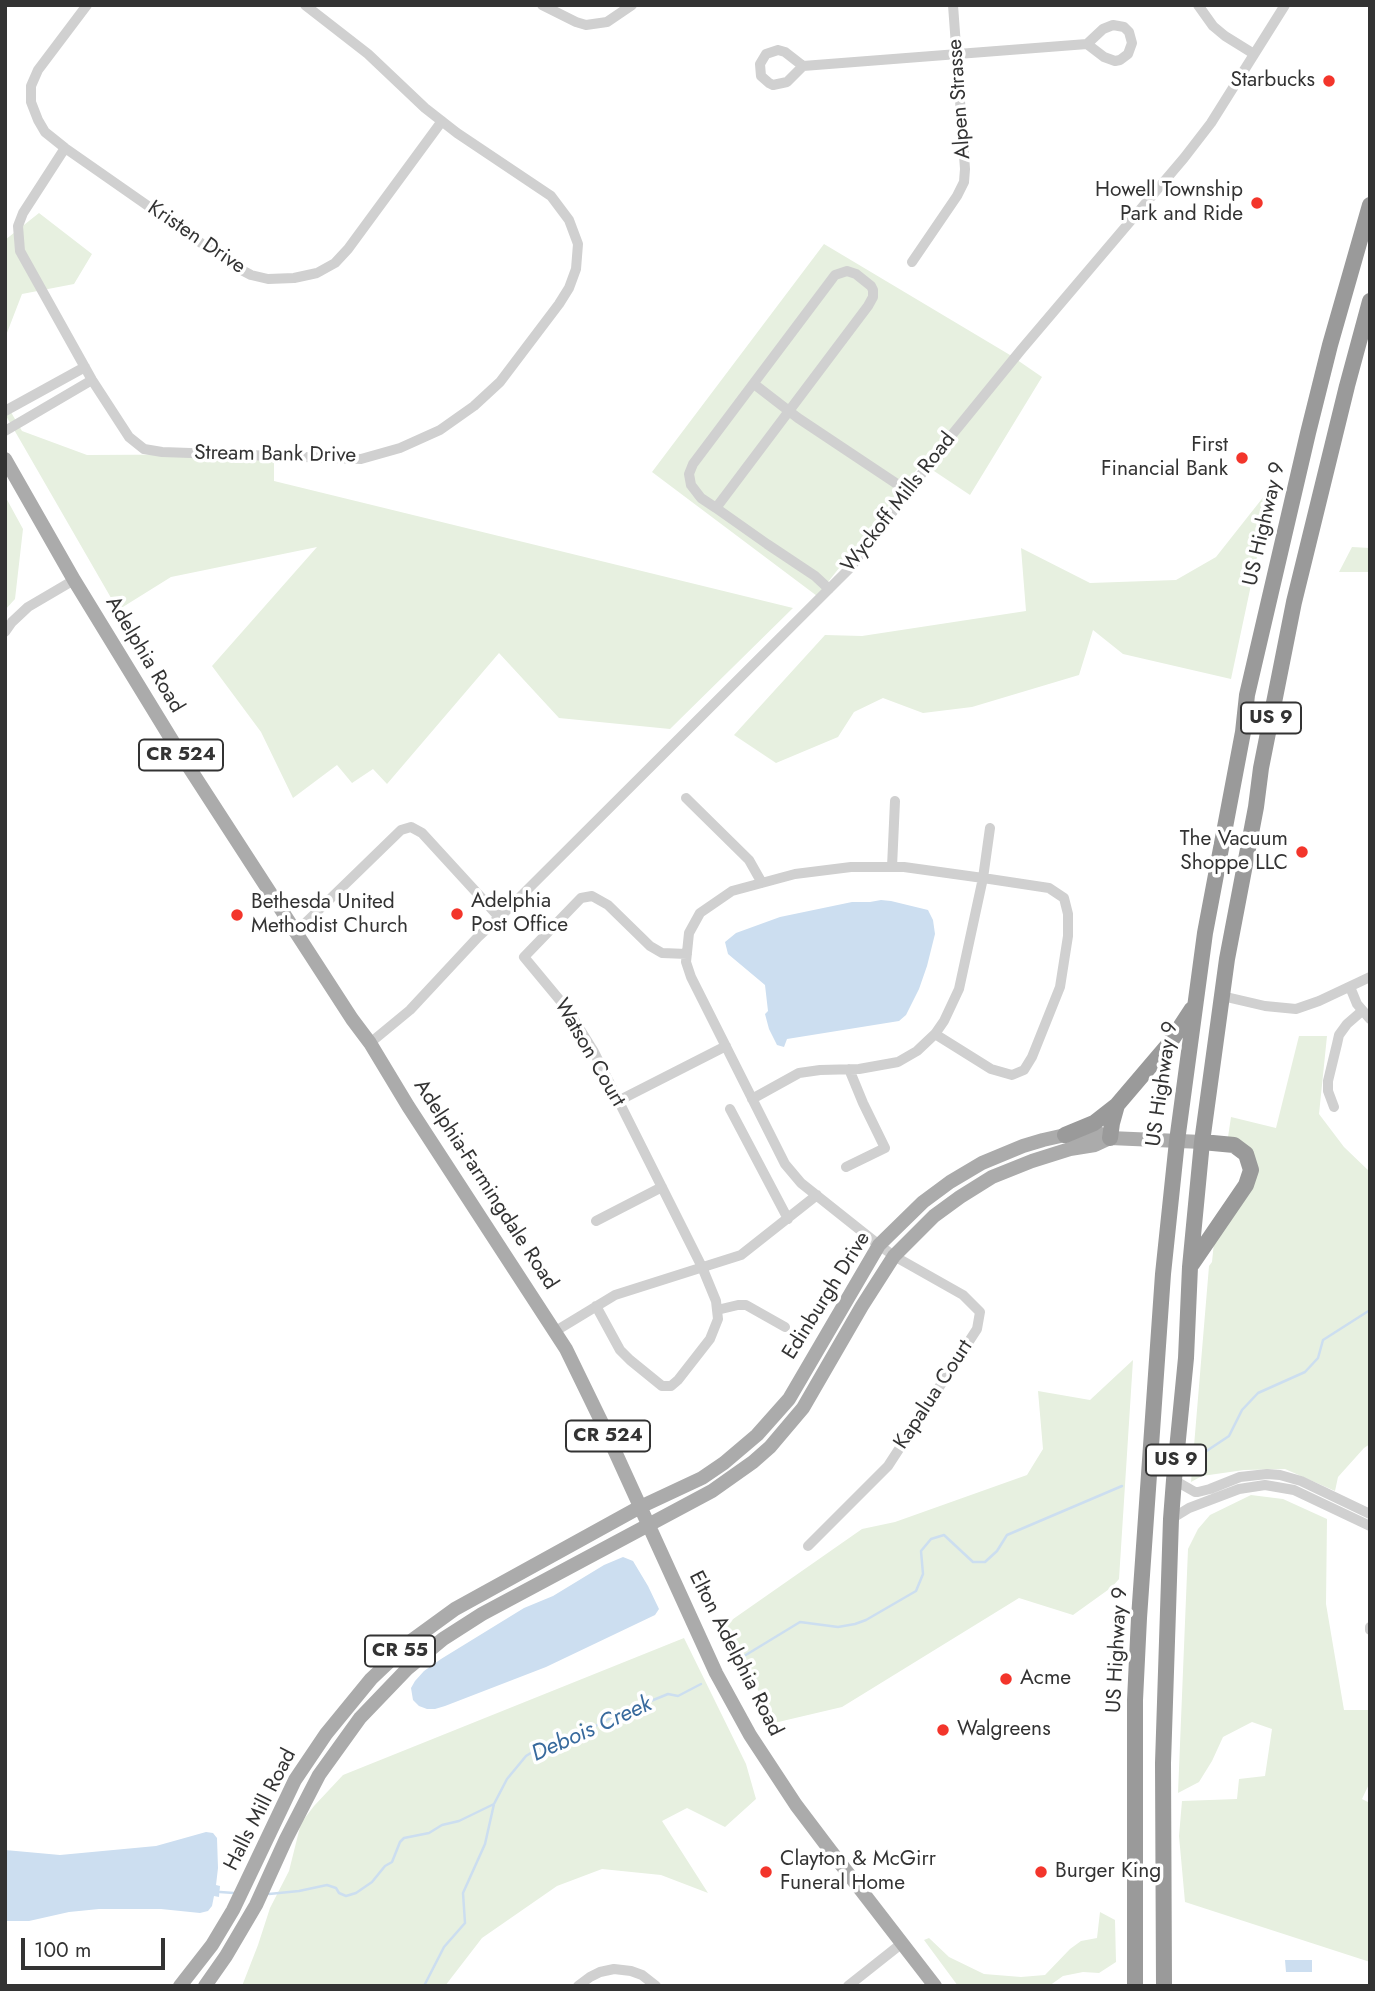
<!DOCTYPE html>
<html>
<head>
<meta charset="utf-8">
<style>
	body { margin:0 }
	#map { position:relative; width:1375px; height:1991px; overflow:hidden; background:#fff; font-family:Jost,sans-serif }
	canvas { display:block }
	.frame { position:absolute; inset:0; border:7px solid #333; pointer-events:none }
	.scale { position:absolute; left:21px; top:1938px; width:144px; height:32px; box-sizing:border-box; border:4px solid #333; border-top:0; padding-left:9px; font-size:21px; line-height:24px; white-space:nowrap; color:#333; -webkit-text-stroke:5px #fff; paint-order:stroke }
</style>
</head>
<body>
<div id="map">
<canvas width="1375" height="1991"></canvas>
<div class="frame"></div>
<div class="scale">100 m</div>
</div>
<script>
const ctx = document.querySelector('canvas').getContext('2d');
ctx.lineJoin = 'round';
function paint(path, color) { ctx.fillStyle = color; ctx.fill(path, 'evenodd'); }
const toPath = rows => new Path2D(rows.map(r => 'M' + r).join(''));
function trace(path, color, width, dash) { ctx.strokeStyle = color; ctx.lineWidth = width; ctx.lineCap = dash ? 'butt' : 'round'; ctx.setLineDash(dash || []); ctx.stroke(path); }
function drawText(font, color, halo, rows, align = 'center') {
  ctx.font = font + ' Jost,sans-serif'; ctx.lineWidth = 7; ctx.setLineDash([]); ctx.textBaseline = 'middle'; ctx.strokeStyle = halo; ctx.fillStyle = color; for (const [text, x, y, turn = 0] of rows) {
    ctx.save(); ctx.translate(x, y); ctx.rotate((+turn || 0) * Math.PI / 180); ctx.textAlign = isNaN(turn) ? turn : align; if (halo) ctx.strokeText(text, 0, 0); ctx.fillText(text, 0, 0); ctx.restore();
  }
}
const green = toPath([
	[39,213,92,254,74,284,22,294,5,338,5,240],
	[824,244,1010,355,1042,377,970,495,922,463,817,596,652,472],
	[5,402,22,431,87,455,274,454,274,481,793,608,670,729,559,718,499,653,387,784,373,769,352,783,337,765,293,798,261,732,212,666,317,547,171,577,118,610,5,414],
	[1276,481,1258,552,1231,679,1123,654,1093,630,1079,675,972,707,923,713,883,698,854,712,838,737,776,763,734,735,825,635,862,636,1026,611,1021,548,1090,583,1176,580,1216,557],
	[5,496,23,529,15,599,5,610],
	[1352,547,1370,548,1370,572,1339,572],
	[1299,1036,1327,1036,1319,1114,1344,1147,1370,1172,1370,1444,1364,1448,1338,1477,1335,1491,1285,1469,1244,1470,1202,1476,1191,1482,1209,1266,1212,1262,1214,1242,1254,1184,1228,1137,1231,1117,1276,1128],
	[1133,1360,1119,1579,1112,1587,1073,1615,1019,1598,842,1707,774,1723,726,1624,862,1529,895,1522,1027,1475,1043,1449,1038,1391,1090,1400],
	[1251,1495,1283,1499,1327,1519,1326,1604,1344,1710,1370,1710,1370,1782,1362,1799,1370,1803,1370,1962,1185,1902,1179,1836,1182,1801,1237,1799,1239,1779,1265,1776,1272,1729,1252,1722,1223,1737,1212,1761,1199,1782,1178,1793,1188,1549,1198,1529,1210,1515],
	[684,1638,746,1764,756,1799,725,1827,687,1808,662,1821,708,1893,661,1875,602,1869,557,1886,482,1938,445,1986,242,1986,258,1945,270,1908,289,1871,301,1823,314,1806,343,1775],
	[1100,1912,1115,1920,1116,1962,1099,1973,1083,1972,1063,1976,1049,1986,958,1986,924,1940,929,1938,949,1957,984,1974,1021,1977,1045,1975,1070,1949,1081,1941,1097,1938]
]);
const water = toPath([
	[881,900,891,901,928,910,933,920,935,934,927,966,919,989,906,1015,899,1021,787,1039,784,1047,777,1045,769,1029,765,1014,768,1011,765,985,728,954,725,942,736,933,780,917,852,902,870,902],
	[623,1557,633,1561,648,1586,659,1609,655,1615,546,1667,445,1706,435,1709,427,1709,419,1706,413,1700,411,1688,415,1681,424,1671,441,1659,524,1608,553,1596,604,1565],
	[206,1832,213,1833,217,1838,218,1868,216,1885,220,1886,219,1897,214,1896,212,1906,208,1911,200,1913,161,1909,99,1909,69,1912,29,1921,5,1921,5,1850,60,1855,156,1846],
	[1285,1960,1312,1960,1312,1972,1286,1972]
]);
const stream = toPath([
	[1205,1452,1229,1436,1242,1410,1258,1393,1305,1372,1318,1358,1323,1340,1370,1310],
	[731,1664,800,1622,838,1627,855,1624,866,1620,916,1591,923,1574,921,1551,931,1539,944,1535,973,1562,985,1562,997,1551,1007,1535,1122,1486],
	[220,1892,234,1893],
	[269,1894,299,1891,327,1885,336,1888,339,1893,346,1896,356,1893,372,1882,385,1866,392,1862,400,1842,404,1838,429,1833,442,1825,459,1821,494,1804],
	[424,1986,444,1947,465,1923,463,1893,485,1844,494,1804,507,1779,526,1756,542,1746,587,1730,619,1714,668,1694,678,1696,701,1684]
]);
const minor = toPath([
	[87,5,38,70,31,86,31,102,38,120,45,132,65,148,234,266,251,275,268,279,294,278,317,273,335,263,348,249,442,121],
	[542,5,576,22,586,25,607,22,632,5],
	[1198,5,1213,26,1225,36,1254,54],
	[1113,25,1124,27,1129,32,1132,43,1128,54,1120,60,1115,61,1104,57,1087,44,1103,29,1113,25],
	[778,50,785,52,803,66,787,82,773,85,769,83,761,76,760,64,766,54,778,50],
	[803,66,1087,44],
	[65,148,23,213,18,226,20,251,92,380,129,437,144,449,162,452,361,459,400,448,440,430,474,406,500,382,559,304,569,288,576,269,578,244,569,220,551,196,457,133,425,108,368,54,305,5],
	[912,262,957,196,964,182,965,169,953,5],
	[754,384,798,418,909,492],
	[5,411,85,367],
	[5,431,92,380],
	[716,508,868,306,873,297,873,290,871,286,856,274,847,271,835,275,693,464,689,474,691,485,701,498,716,508,767,544,815,576,829,589],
	[5,632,12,622,28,607,74,580],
	[686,798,749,860,762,883],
	[892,867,895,801],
	[296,932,401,830,411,827,422,833,499,917],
	[1350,987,1357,1004,1370,1019],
	[1222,996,1265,1006,1296,1009,1319,1001,1370,977],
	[370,1043,410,1010,478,937,509,908,850,568,942,447,1021,350,1184,158,1211,123,1285,5],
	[752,1099,799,1073,820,1070,859,1069,898,1062,917,1051,935,1034,944,1021,959,989,983,878,990,828],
	[618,1101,726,1046],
	[1334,1107,1328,1091,1328,1081,1337,1044,1339,1035,1347,1024,1362,1011],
	[730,1109,788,1219],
	[846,1167,885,1148,863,1103,849,1069],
	[596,1221,662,1187],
	[596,1306,620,1350,630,1360,662,1386,671,1386,678,1380,710,1339,718,1319,716,1301,702,1267,594,1052,568,1010,524,957,581,898,592,896,608,905,650,946,662,953,687,954],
	[717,1310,738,1305,746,1305,785,1327],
	[554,1332,615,1295,741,1255,817,1195],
	[1174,1480,1195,1492,1198,1492,1210,1489,1240,1477,1267,1474,1280,1475,1301,1481,1370,1514],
	[1171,1519,1189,1508,1239,1489,1265,1485,1294,1490,1370,1526],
	[808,1546,888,1466,977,1329,980,1312,963,1295,894,1256,879,1245,801,1183,785,1164,691,977,686,962,689,933,700,913,732,891,795,874,851,867,904,867,983,878,1049,888,1064,898,1068,914,1068,936,1060,987,1032,1057,1024,1070,1012,1075,991,1069,935,1034],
	[1370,1627,1370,1630],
	[578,1986,590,1977,600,1972,614,1969,631,1971,642,1975,656,1986],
	[848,1986,901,1944]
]);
const major = toPath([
	[5,459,74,580,181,755,352,1019,370,1043,408,1106,566,1349,602,1423,716,1673,750,1735,796,1805,830,1850,935,1986],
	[180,1986,212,1945,233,1910,295,1780,326,1734,371,1679,411,1641,455,1609,640,1507,702,1478,724,1463,757,1435,789,1399,879,1245,923,1202,950,1182,982,1163,1023,1146,1043,1140,1065,1135,1074,1136,1098,1133,1110,1138,1202,1142],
	[205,1986,226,1956,256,1905,286,1839,319,1775,360,1718,408,1668,443,1639,482,1614,712,1491,753,1462,770,1447,803,1408,862,1306,894,1256,934,1216,960,1197,992,1177,1032,1161,1070,1149,1095,1145,1110,1138]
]);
const highway = toPath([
	[1065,1135,1094,1123,1117,1105,1169,1044,1192,1009],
	[1110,1138,1112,1123,1117,1105],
	[1192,1264,1246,1185,1251,1170,1246,1154,1234,1145,1202,1142],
	[1135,1986,1135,1700,1139,1618,1163,1274,1177,1141,1205,933,1243,732,1247,695,1308,433,1330,345,1370,205],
	[1164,1986,1163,1763,1171,1519,1174,1480,1186,1358,1190,1267,1202,1142,1227,959,1256,807,1261,768,1294,602,1347,386,1370,301]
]);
const markers = [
	[1329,81,7,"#f3352b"],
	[1257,203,7,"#f3352b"],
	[1242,458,7,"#f3352b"],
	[1302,852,7,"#f3352b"],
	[457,914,7,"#f3352b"],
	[237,915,7,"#f3352b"],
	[1006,1679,7,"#f3352b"],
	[943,1730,7,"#f3352b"],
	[766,1872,7,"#f3352b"],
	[1041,1872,7,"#f3352b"]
];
const shields = [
	[1271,718,60],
	[181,755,84],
	[608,1436,84],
	[1176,1460,60],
	[400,1651,70]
];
const shieldNames = [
	["US 9",1271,718],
	["CR 524",181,755],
	["CR 524",608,1436],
	["US 9",1176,1460],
	["CR 55",400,1651]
];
const poiNames = [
	["Starbucks",1315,81,"right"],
	["Howell Township",1243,191,"right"],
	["Park and Ride",1243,215,"right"],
	["First",1228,446,"right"],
	["Financial Bank",1228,470,"right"],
	["The Vacuum",1288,840,"right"],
	["Shoppe LLC",1288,864,"right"],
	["Adelphia",471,902],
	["Post Office",471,926],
	["Bethesda United",251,903],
	["Methodist Church",251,927],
	["Acme",1020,1679],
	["Walgreens",957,1730],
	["Clayton & McGirr",780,1860],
	["Funeral Home",780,1884],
	["Burger King",1055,1872]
];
const streetNames = [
	["Alpen Strasse",960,99,-94],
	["Kristen Drive",196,238,34],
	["Stream Bank Drive",275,455,1],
	["Wyckoff Mills Road",899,503,-52],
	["US Highway 9",1265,524,-77],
	["Adelphia Road",144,655,59],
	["Watson Court",589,1053,60],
	["US Highway 9",1163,1084,-82],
	["Adelphia-Farmingdale Road",485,1185,57],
	["Edinburgh Drive",827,1296,-58],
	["Kapalua Court",934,1395,-57],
	["US Highway 9",1118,1650,-87],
	["Elton Adelphia Road",735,1654,63],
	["Halls Mill Road",261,1810,-63]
];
const waterNames = [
	["Debois Creek",592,1730,-24]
];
paint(green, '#e7f0e0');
paint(water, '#ccdef0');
trace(stream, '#ccdef0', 2.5);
trace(minor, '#d0d0d0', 10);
trace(major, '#ababab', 14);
trace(highway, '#9a9a9a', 16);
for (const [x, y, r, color] of markers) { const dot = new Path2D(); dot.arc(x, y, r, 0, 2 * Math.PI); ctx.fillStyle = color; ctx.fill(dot); trace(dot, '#fff', 2.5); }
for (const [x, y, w] of shields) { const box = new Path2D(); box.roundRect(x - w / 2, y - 15.5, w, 31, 5); ctx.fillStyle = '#fff'; ctx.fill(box); trace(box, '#333', 2); }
drawText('bold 19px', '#333', null, shieldNames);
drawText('21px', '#333', '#fff', poiNames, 'left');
drawText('21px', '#333', '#fff', streetNames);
drawText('italic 23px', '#386a9d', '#fff', waterNames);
</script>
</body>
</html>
